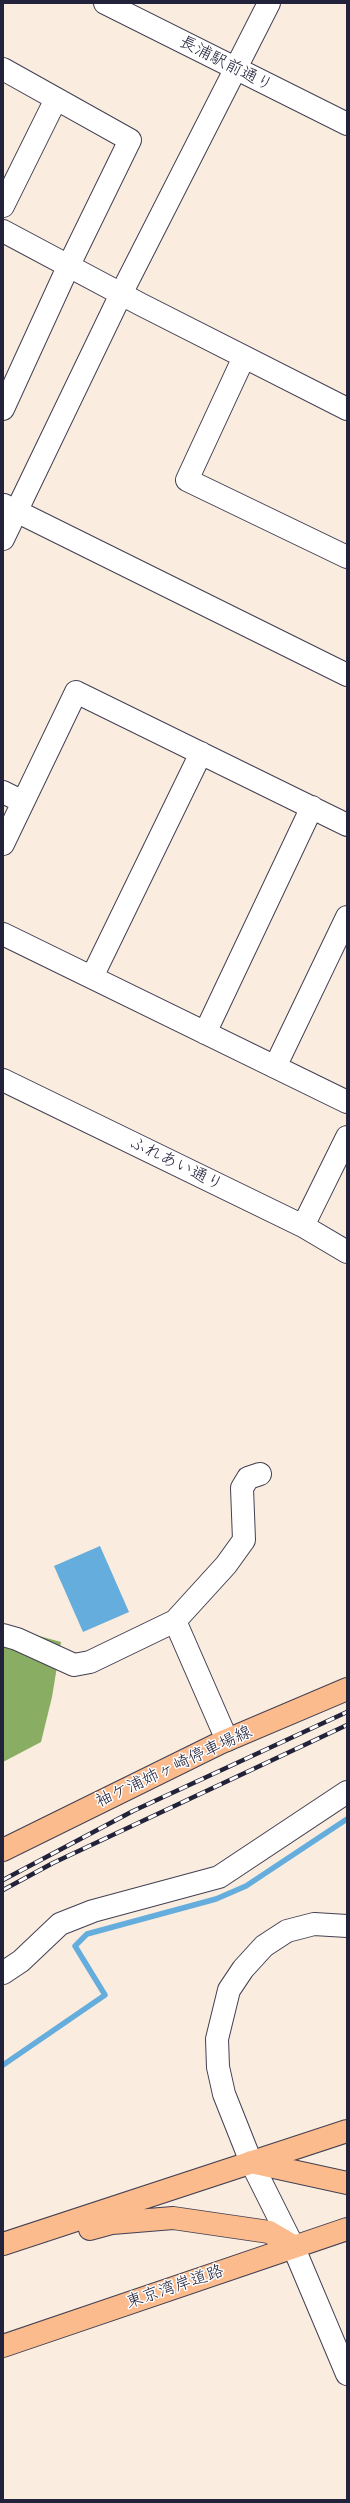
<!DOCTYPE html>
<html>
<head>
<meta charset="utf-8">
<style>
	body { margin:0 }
	#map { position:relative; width:350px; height:2503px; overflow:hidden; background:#faecde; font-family:Caveat,sans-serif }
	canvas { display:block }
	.frame { position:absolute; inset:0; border:4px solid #22223b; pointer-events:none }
</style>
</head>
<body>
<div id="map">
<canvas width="350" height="2503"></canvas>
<div class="frame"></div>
</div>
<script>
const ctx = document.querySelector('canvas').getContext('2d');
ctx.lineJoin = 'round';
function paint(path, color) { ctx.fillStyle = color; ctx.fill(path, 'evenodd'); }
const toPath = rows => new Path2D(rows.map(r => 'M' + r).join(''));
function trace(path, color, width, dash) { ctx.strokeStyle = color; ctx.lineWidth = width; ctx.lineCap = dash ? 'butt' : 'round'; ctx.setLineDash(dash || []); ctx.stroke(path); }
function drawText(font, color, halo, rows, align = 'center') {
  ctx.font = font + ' Caveat,"Klee One",sans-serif'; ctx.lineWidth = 3; ctx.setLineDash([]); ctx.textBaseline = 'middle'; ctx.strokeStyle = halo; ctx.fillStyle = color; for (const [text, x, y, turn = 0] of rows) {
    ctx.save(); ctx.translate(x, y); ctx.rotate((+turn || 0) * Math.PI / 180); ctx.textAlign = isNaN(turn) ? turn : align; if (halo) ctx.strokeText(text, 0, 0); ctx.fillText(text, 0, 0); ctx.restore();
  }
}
const forest = toPath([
	[3,1626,61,1642,52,1697,41,1742,3,1762]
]);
const water = toPath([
	[100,1546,129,1612,83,1632,54,1566]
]);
const stream = toPath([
	[3,2065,105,1995,75,1946,87,1934,216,1899,246,1886,347,1819]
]);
const minor = toPath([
	[105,3,347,124],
	[3,69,130,140,68,267,3,409],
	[3,206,56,99],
	[3,231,140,304,347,409],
	[244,357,187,480,347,557],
	[4,505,347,675],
	[3,539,121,294,269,3],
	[3,792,23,802],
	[3,844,76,692,347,825],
	[3,934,347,1102],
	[92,977,201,753],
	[205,1033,312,807],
	[275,1067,347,917],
	[3,1080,303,1226,347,1252],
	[303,1226,347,1137],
	[175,1621,227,1740],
	[3,1635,17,1639,74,1665,90,1662,175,1621,226,1565,244,1540,242,1488,248,1478,260,1474],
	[347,1926,314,1924,287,1931,264,1946,243,1969,229,1990,217,2039,218,2067,224,2094,251,2162,293,2246,347,2374],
	[3,1973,21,1961,60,1924,93,1911,219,1877,347,1792]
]);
const major = toPath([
	[3,1850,220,1743,347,1689]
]);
const highway = toPath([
	[251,2162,347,2183],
	[90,2229,112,2223,173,2218,269,2232,293,2246],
	[3,2244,347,2131],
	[3,2346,347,2229]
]);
const rail = toPath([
	[3,1880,133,1811,347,1712],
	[3,1890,53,1863,347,1725]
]);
const streetNames = [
	["長浦駅前通り",226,64,27],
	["ふれあい通り",176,1164,26],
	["袖ケ浦姉ヶ崎停車場線",174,1767,-25],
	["東京湾岸道路",175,2287,-19]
];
paint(forest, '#89ae63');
paint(water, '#65addc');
trace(stream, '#65addc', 5.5);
trace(minor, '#424053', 24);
trace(major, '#424053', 24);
trace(highway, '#424053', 24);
trace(minor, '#fff', 22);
trace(major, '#fbbb8c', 22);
trace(highway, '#fbbb8c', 22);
trace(rail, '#22223b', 4.5);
trace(rail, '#fff', 3, [9]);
drawText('17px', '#22223b', '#fff', streetNames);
</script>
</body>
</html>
